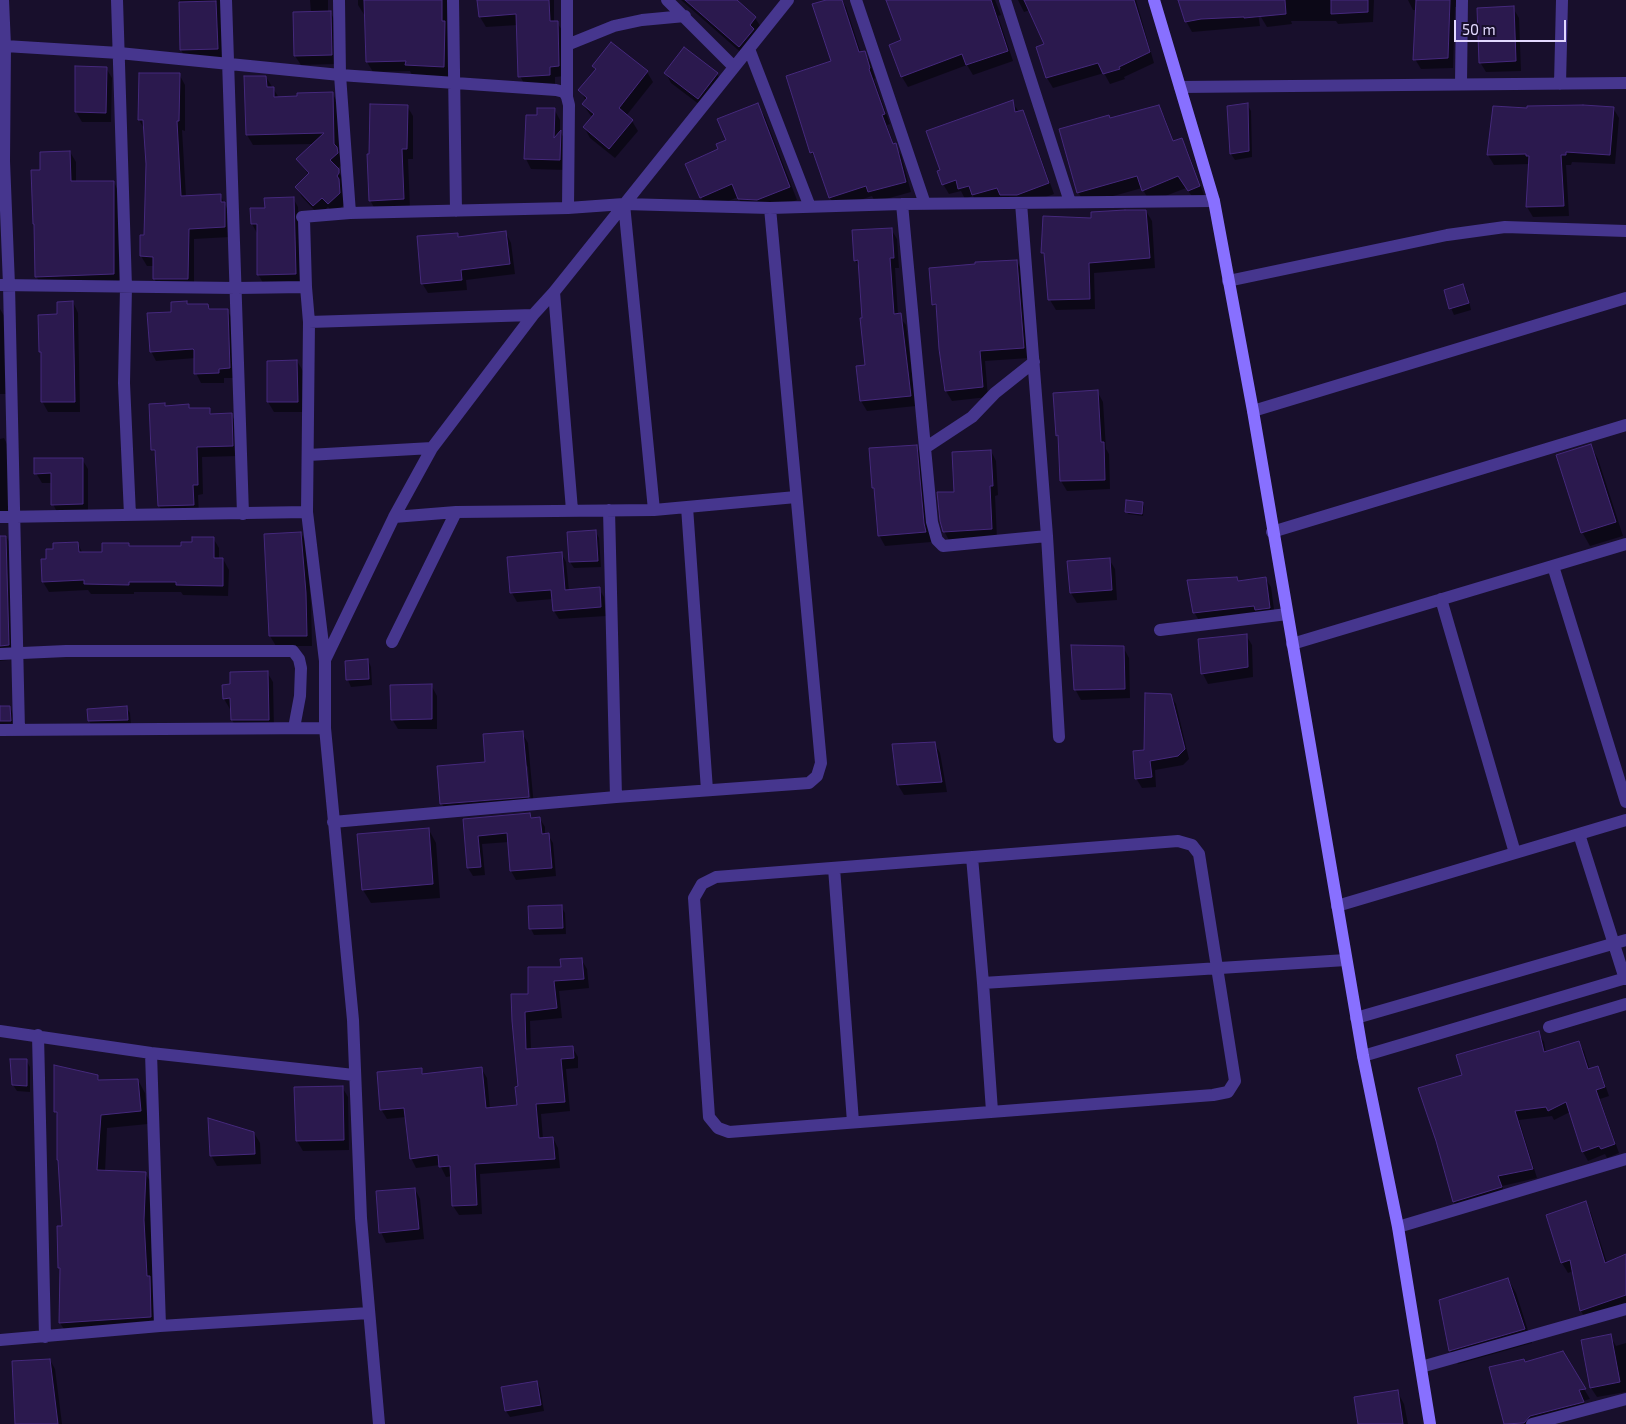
<!DOCTYPE html>
<html>
<head>
<meta charset="utf-8">
<style>
	body { margin:0 }
	#map { position:relative; width:1626px; height:1424px; overflow:hidden; background:#180f2c; font-family:"Exo 2",sans-serif }
	canvas { display:block }
	.scale { position:absolute; left:1454px; top:20px; width:112px; height:22px; box-sizing:border-box; border:2px solid #e3d9ff; border-top:0; padding-left:6px; font-size:15px; line-height:18px; white-space:nowrap; color:#e3d9ff; -webkit-text-stroke:4px #180f2c; paint-order:stroke }
</style>
</head>
<body>
<div id="map">
<canvas width="1626" height="1424"></canvas>
<div class="scale">50 m</div>
</div>
<script>
const ctx = document.querySelector('canvas').getContext('2d');
ctx.lineJoin = 'round';
function paint(path, color) { ctx.fillStyle = color; ctx.fill(path, 'evenodd'); }
const toPath = rows => new Path2D(rows.map(r => 'M' + r).join(''));
function trace(path, color, width, dash) { ctx.strokeStyle = color; ctx.lineWidth = width; ctx.lineCap = dash ? 'butt' : 'round'; ctx.setLineDash(dash || []); ctx.stroke(path); }
const shadow = toPath([
	[180,0,222,0,223,59,187,60,181,50],
	[310,0,328,0,328,12,330,12,336,22,337,64,301,65,295,56,311,12],
	[358,0,447,0,449,77,412,75,410,71,373,72,367,62,365,16,358,5],
	[479,0,554,0,554,22,557,22,563,32,564,76,555,77,555,85,526,87,520,76,518,25,486,27,480,17],
	[681,0,735,0,755,18,761,27,745,56],
	[830,0,842,0,846,7,861,53,864,52,870,62,875,78,874,79,890,124,887,125,894,145,901,155,911,192,875,202,872,196,836,208,830,198,818,162,811,152,833,62],
	[890,0,995,0,1001,15,998,16,1013,61,973,75,967,65,908,87,902,77,891,46,903,41],
	[1018,0,1136,0,1154,63,1124,77,1125,79,1110,84,1104,73,1053,88,1047,78,1038,47,1046,45,1030,10,1024,12],
	[1179,0,1256,0,1260,26,1192,32,1186,21],
	[1262,0,1374,0,1373,22,1338,24,1336,21,1291,21,1292,24,1267,27,1261,17],
	[1408,0,1458,0,1458,7,1455,7,1453,68,1421,69,1415,59,1416,10,1413,10],
	[1513,8,1519,18,1521,71,1486,72,1480,62],
	[611,44,647,72,653,82,626,116,632,121,638,131,615,158,590,138,584,127,592,117,583,105,586,101,580,90,596,71,593,66],
	[106,68,112,78,111,122,82,122,76,112],
	[666,73,717,74,723,84,704,108,671,83],
	[179,74,185,85,185,131,182,130,186,197,220,195,230,214,230,237,194,239,194,289,160,289,154,278,154,266,147,266,141,256,142,236,146,236,147,164,145,130,139,120],
	[266,77,279,98,332,93,338,103,339,153,343,164,337,169,344,181,346,203,334,214,328,207,319,215,302,197,296,187,309,175,298,160,315,144,253,145,247,135],
	[1012,102,1019,112,1022,111,1028,122,1054,194,1024,205,978,205,973,196,965,199,961,191,949,194,943,184],
	[757,104,765,117,797,200,765,212,746,212,738,197,708,210,701,197,720,150],
	[1247,104,1251,111,1252,157,1235,160,1231,154,1228,108],
	[407,106,413,116,413,159,408,159,410,209,376,211,370,200],
	[1158,106,1165,118,1174,142,1181,139,1188,151,1205,198,1196,202,1186,188,1150,202,1142,188,1085,204,1078,192,1110,120],
	[1494,107,1528,110,1613,108,1619,118,1615,164,1572,162,1571,165,1566,165,1569,216,1533,217,1527,207,1530,164,1494,165,1488,155],
	[554,109,560,120,560,131,566,142,566,170,531,169,526,159],
	[70,152,76,162,76,183,114,182,119,193,119,284,42,286,36,276,42,171],
	[293,198,298,207,300,282,263,283,258,274,257,233,252,224,252,210,266,209],
	[1146,211,1152,221,1155,268,1094,273,1095,309,1056,310,1050,300,1045,257,1043,253,1093,219],
	[891,229,897,239,899,268,895,268,898,315,906,325,916,406,867,411,861,401,858,367,866,366,860,269,855,260],
	[506,233,511,243,515,274,466,280,467,290,428,293,422,283,457,234,460,238],
	[1017,261,1022,271,1029,358,985,361,988,397,952,401,946,391,938,311,934,304],
	[1463,286,1467,292,1471,310,1454,315,1451,308],
	[73,302,78,313,80,412,48,412,42,401,42,354,40,351,59,316],
	[186,303,188,305,208,305,211,310,227,310,233,320,235,378,224,378,224,383,201,383,196,373,196,358,156,361,151,351,173,313],
	[0,309,6,319,8,394,0,394],
	[297,361,303,371,303,412,274,412,268,402],
	[1097,391,1103,402,1106,449,1109,454,1110,489,1067,491,1061,481,1060,440,1057,435],
	[188,406,190,409,209,409,212,415,231,414,237,424,238,456,202,457,203,494,198,495,199,515,165,516,159,506,157,457,153,450],
	[4,438,9,448,10,512,0,513,0,439],
	[916,446,922,456,931,542,885,546,879,535,875,492,873,488,871,449],
	[1591,446,1598,459,1623,536,1590,546,1582,532],
	[991,451,996,461,998,495,995,496,997,539,950,542,944,531,955,493],
	[82,459,88,469,88,514,58,514,53,504,52,483,42,483,36,473],
	[1142,503,1144,506,1143,516,1128,514,1126,511],
	[596,532,599,538,601,567,574,568,570,562],
	[301,533,306,543,311,604,312,646,276,646,270,636,266,535],
	[6,536,14,550,16,659,0,661,0,537],
	[213,538,219,548,219,559,223,559,229,570,228,596,183,595,181,592,134,592,134,594,91,594,88,590,49,592,43,582,47,560,78,544,83,554,104,554,130,548,182,548],
	[561,553,566,562,569,591,599,589,604,597,606,616,559,619,554,611,553,599,517,602,512,593,509,558],
	[1109,559,1115,569,1117,600,1077,603,1071,593,1069,562],
	[1265,578,1271,587,1275,617,1200,622,1194,612,1237,579,1239,582],
	[1246,635,1252,645,1253,677,1208,684,1203,674],
	[1123,647,1129,658,1130,698,1081,700,1075,689],
	[368,660,371,667,372,685,351,687,348,680,346,662],
	[267,672,273,682,274,730,238,730,232,720,232,709,230,709,224,699,232,686],
	[431,685,437,696,437,729,398,729,392,719],
	[1170,695,1176,704,1189,759,1183,765,1155,770,1156,787,1142,788,1136,778,1145,751],
	[10,707,13,714,14,727,0,728,0,708],
	[126,707,130,713,131,726,92,727,89,721],
	[522,733,528,743,534,806,447,814,442,804,438,768,486,763],
	[526,765,528,767,531,803,528,803],
	[934,743,940,753,947,792,904,795,898,785],
	[530,814,533,819,540,819,545,827,545,835,548,835,553,843,556,876,516,880,511,871,509,842,482,844,485,875,473,876,468,868,465,820],
	[429,830,436,843,440,898,371,903,363,890],
	[561,906,565,913,566,934,534,935,531,929],
	[581,959,587,969,589,988,559,991,562,1018,530,1021,531,1050,572,1047,578,1057,578,1068,566,1069,570,1111,541,1114,543,1139,553,1138,558,1148,560,1168,480,1174,482,1214,459,1215,453,1206,452,1176,446,1177,440,1165,416,1168,411,1158,406,1117,387,1119,381,1109,421,1070,424,1075,481,1068,487,1078,490,1109,518,1106,520,1088,513,1021,529,995,562,968],
	[1538,1033,1544,1042,1546,1053,1578,1042,1584,1051,1590,1070,1597,1067,1602,1076,1609,1096,1600,1099,1619,1153,1607,1158,1605,1154,1588,1161,1583,1152,1570,1112,1554,1120,1552,1116,1519,1120,1537,1178,1502,1186,1506,1197,1459,1211,1454,1202,1464,1076],
	[26,1060,30,1067,30,1092,17,1091,13,1085],
	[98,1076,100,1081,138,1080,145,1093,148,1124,107,1128,105,1172,145,1173,153,1186,151,1234,153,1283,158,1329,68,1335,60,1323,61,1272,59,1268,59,1227,63,1227,58,1160,58,1117,55,1111],
	[342,1087,348,1097,349,1150,303,1151,297,1141,296,1088],
	[254,1133,260,1143,261,1164,217,1166,211,1155],
	[415,1189,420,1199,424,1239,386,1243,381,1232],
	[1585,1203,1591,1213,1607,1263,1626,1255,1626,1308,1587,1321,1581,1311,1573,1271,1568,1273,1562,1263,1548,1216],
	[1508,1279,1516,1293,1532,1343,1458,1364,1450,1350],
	[1610,1336,1616,1346,1626,1343,1626,1392,1597,1397,1591,1388,1582,1341],
	[1562,1352,1590,1399,1583,1401,1588,1412,1544,1424,1505,1424,1491,1368,1526,1363],
	[50,1360,55,1369,62,1424,17,1424],
	[536,1382,540,1388,544,1411,510,1417,506,1411],
	[1397,1391,1404,1404,1408,1424,1360,1424]
]);
const building = toPath([
	[364,0,442,0,442,21,445,21,444,67,405,65,406,61,366,62,364,0],
	[477,0,549,0,550,21,558,21,559,66,550,67,550,75,518,77,516,14,479,17,477,0],
	[685,0,737,0,756,17,750,25,754,29,739,47,685,0],
	[826,0,842,0,859,52,865,51,870,68,869,69,885,114,882,115,893,144,896,143,906,182,868,192,866,186,829,198,813,152,810,153,786,76,831,61,812,4,826,0],
	[886,0,991,0,1008,51,966,65,962,54,901,77,889,45,901,40,886,0],
	[1024,0,1134,0,1150,52,1119,67,1120,69,1103,74,1098,63,1046,78,1036,47,1044,44,1024,0],
	[1178,0,1285,0,1286,14,1244,18,1244,17,1201,19,1185,22,1178,0],
	[1331,0,1368,0,1368,12,1331,14,1331,0],
	[1416,0,1450,0,1448,58,1413,60,1416,0],
	[216,1,218,49,180,50,179,2,216,1],
	[1514,6,1516,61,1479,63,1477,8,1514,6],
	[331,11,332,55,294,56,293,12,331,11],
	[611,42,648,71,619,108,633,120,609,149,583,127,594,114,582,104,587,98,578,90,596,69,592,66,611,42],
	[684,47,718,73,698,99,664,73,684,47],
	[75,66,107,67,106,113,75,112,75,66],
	[139,73,180,73,179,121,177,121,181,196,221,194,221,202,225,202,225,227,189,229,188,279,153,279,153,257,140,256,140,235,144,235,146,164,143,120,138,120,139,73],
	[244,76,266,76,267,87,274,87,274,97,297,96,297,93,333,92,334,144,337,147,338,153,330,160,339,169,339,173,337,176,339,179,340,193,328,204,322,198,313,206,295,187,309,173,296,159,324,133,246,135,244,76],
	[1013,100,1015,112,1023,110,1049,183,1017,195,1000,195,997,188,972,195,969,186,958,189,956,180,942,185,937,171,940,170,926,131,1013,100],
	[758,103,790,187,757,200,738,199,732,184,700,198,685,164,718,149,716,144,726,140,717,119,758,103],
	[1248,103,1249,151,1230,154,1227,106,1248,103],
	[370,104,408,105,407,149,402,149,404,199,369,201,367,154,369,154,370,104],
	[1159,105,1173,141,1182,138,1200,186,1188,191,1178,176,1142,191,1137,176,1077,193,1059,129,1109,115,1110,118,1159,105],
	[1583,105,1614,107,1610,155,1566,152,1566,155,1561,155,1564,206,1526,207,1529,156,1526,156,1526,154,1487,155,1493,106,1527,108,1527,106,1583,105],
	[537,108,555,108,554,138,561,130,560,160,524,159,526,115,537,115,537,108],
	[70,151,71,181,114,181,114,274,35,277,34,224,33,224,31,170,40,170,40,152,70,151],
	[294,197,296,274,257,275,257,224,251,224,250,208,265,208,264,198,294,197],
	[1125,210,1146,210,1150,258,1089,263,1090,299,1048,300,1044,253,1041,253,1043,216,1091,218,1091,212,1125,210],
	[892,228,894,258,890,258,894,314,901,313,911,396,860,401,856,366,865,365,860,318,862,318,858,260,854,261,852,230,892,228],
	[506,231,510,264,461,270,462,280,421,284,417,236,458,233,458,237,506,231],
	[1017,260,1024,348,980,351,983,387,945,391,939,349,936,304,932,305,929,268,975,264,975,262,1017,260],
	[1463,284,1469,303,1449,309,1444,290,1463,284],
	[73,301,75,402,41,402,41,352,39,352,38,315,57,314,57,302,73,301],
	[187,301,187,304,208,304,209,309,228,309,230,368,219,369,219,373,194,374,194,350,193,349,150,352,147,313,171,312,171,302,187,301],
	[297,360,298,402,267,402,267,361,297,360],
	[1098,390,1101,442,1104,442,1105,480,1060,481,1058,435,1056,436,1053,393,1098,390],
	[165,403,165,406,189,404,189,408,210,408,210,414,232,413,233,446,197,447,198,485,193,485,194,505,158,506,155,450,151,450,149,404,165,403],
	[1591,444,1616,522,1581,533,1556,455,1591,444],
	[917,445,924,523,926,532,878,536,874,488,872,488,869,448,917,445],
	[991,450,993,486,990,486,992,529,943,532,940,521,937,492,954,492,952,452,991,450],
	[34,458,83,458,83,504,51,505,51,473,34,474,34,458],
	[1126,500,1143,502,1142,514,1125,512,1126,500],
	[596,530,598,561,569,562,567,532,596,530],
	[301,532,306,593,307,636,269,636,264,534,301,532],
	[0,536,6,536,9,645,0,646,0,536],
	[192,537,214,537,214,558,223,558,223,586,176,585,176,582,129,582,129,585,84,584,84,580,42,582,41,559,46,559,46,549,53,549,53,543,78,542,79,552,102,552,102,543,129,543,129,546,181,546,181,542,192,542,192,537],
	[562,552,565,590,600,587,601,607,553,611,551,590,510,593,507,557,562,552],
	[1110,558,1112,590,1070,593,1067,561,1110,558],
	[1237,577,1238,581,1266,577,1270,608,1255,610,1254,606,1193,613,1187,580,1237,577],
	[1247,634,1248,667,1201,674,1198,639,1247,634],
	[1071,645,1124,646,1125,689,1074,690,1071,645],
	[368,659,369,679,346,680,345,661,368,659],
	[268,671,269,720,231,720,230,698,223,699,222,685,230,684,230,672,268,671],
	[432,684,432,719,391,720,390,685,432,684],
	[1145,693,1171,694,1185,749,1178,756,1150,761,1152,777,1135,779,1133,751,1144,750,1145,693],
	[0,706,10,706,11,721,0,721,0,706],
	[127,706,128,720,88,721,87,709,127,706],
	[523,731,529,797,440,804,437,766,485,762,483,734,523,731],
	[935,742,942,782,897,785,892,744,935,742],
	[530,813,531,818,540,817,542,834,549,833,552,868,510,871,507,833,478,836,481,867,467,868,463,819,530,813],
	[429,828,433,884,362,890,357,834,429,828],
	[562,905,563,928,529,929,528,906,562,905],
	[582,958,584,979,554,981,557,1008,525,1012,526,1049,573,1046,574,1058,561,1059,565,1102,536,1104,539,1138,553,1137,555,1159,475,1164,477,1205,452,1206,450,1166,439,1167,438,1155,410,1159,404,1108,380,1110,377,1072,422,1068,422,1074,482,1067,486,1108,517,1105,515,1087,518,1086,512,1021,511,994,528,994,528,967,561,967,560,959,582,958],
	[1539,1031,1544,1052,1579,1041,1588,1069,1598,1066,1605,1087,1596,1090,1615,1144,1601,1149,1599,1146,1582,1152,1566,1102,1548,1111,1546,1107,1515,1111,1533,1169,1498,1176,1502,1187,1453,1202,1436,1141,1418,1088,1462,1075,1456,1055,1539,1031],
	[10,1059,27,1059,27,1086,12,1085,10,1059],
	[54,1065,98,1075,98,1080,138,1079,141,1111,101,1115,97,1170,146,1172,144,1220,147,1276,150,1276,151,1317,59,1323,60,1268,58,1268,57,1226,62,1226,58,1160,57,1160,57,1112,54,1112,54,1065],
	[343,1086,344,1140,296,1141,294,1087,343,1086],
	[208,1118,254,1132,255,1154,210,1156,208,1118],
	[415,1188,419,1229,379,1233,376,1191,415,1188],
	[1586,1201,1605,1263,1626,1254,1626,1295,1580,1311,1570,1260,1561,1263,1546,1215,1586,1201],
	[1508,1278,1525,1329,1449,1351,1439,1300,1508,1278],
	[1611,1334,1620,1382,1590,1388,1581,1340,1611,1334],
	[1563,1351,1586,1389,1579,1390,1584,1402,1530,1416,1524,1423,1504,1424,1489,1367,1524,1359,1525,1362,1563,1351],
	[50,1359,58,1424,15,1424,12,1361,50,1359],
	[537,1381,541,1405,505,1411,501,1387,537,1381],
	[1398,1390,1403,1424,1358,1424,1354,1397,1398,1390]
]);
const street = toPath([
	[3,0,5,46,4,161,9,285,19,730],
	[117,0,126,287,124,383,130,515],
	[226,0,243,514],
	[339,0,340,75,350,213],
	[453,0,456,211],
	[667,0,734,67],
	[856,0,925,204],
	[1005,0,1070,202],
	[567,45,614,26,642,20,685,16],
	[5,46,119,53,340,75,556,90,564,92,567,97,569,105,568,208],
	[749,49,810,207],
	[1461,84,1462,0],
	[1560,84,1562,0],
	[1180,87,1626,83],
	[567,97,567,0],
	[1021,203,1047,536,1059,737],
	[624,204,654,510],
	[902,204,932,522,937,540,943,546,1047,536],
	[1228,281,1447,235,1505,227,1626,231],
	[0,285,236,288,306,287],
	[554,292,572,510],
	[309,322,533,315],
	[1253,411,1626,298],
	[925,448,972,417,995,393,1034,362],
	[308,455,432,448],
	[687,507,707,790],
	[609,510,616,797],
	[0,517,307,512],
	[394,517,456,512,654,510,796,497],
	[1272,532,1626,425],
	[1553,566,1626,802],
	[1441,599,1515,853],
	[1160,630,1287,614],
	[392,642,456,512],
	[1292,644,1626,544],
	[0,654,66,651,293,651,299,659,301,668,300,696,294,728],
	[325,660,394,517,432,448,533,315,554,292,788,0],
	[0,730,325,728],
	[333,822,616,797,809,783,817,776,821,763,770,208],
	[1579,834,1625,979],
	[1178,841,1192,845,1199,854,1235,1081,1228,1092,1213,1095,729,1132,718,1128,709,1117,694,898,702,884,716,877,1178,841],
	[972,857,983,983,992,1111],
	[834,868,853,1122],
	[1337,906,1626,820],
	[983,983,1346,960],
	[1356,1018,1626,940],
	[1549,1027,1626,1004],
	[0,1031,151,1053,354,1075],
	[38,1035,45,1337],
	[151,1053,160,1326],
	[1363,1056,1626,978],
	[1398,1227,1626,1159],
	[0,1340,160,1326,369,1313],
	[1421,1367,1626,1309],
	[379,1424,361,1218,353,1020,325,728,325,661,307,512,309,322,306,287,304,219,302,217,350,213,568,208,624,204,770,208,902,204,1214,201],
	[1532,1424,1626,1399]
]);
const secondary = toPath([
	[1154,0,1214,201,1253,411,1363,1056,1398,1227,1430,1424]
]);
paint(shadow, '#0007');
paint(building, '#2b194e');
trace(building, '#45297c', 1);
trace(street, '#46368e', 12);
trace(secondary, '#8870ff', 12);
</script>
</body>
</html>
